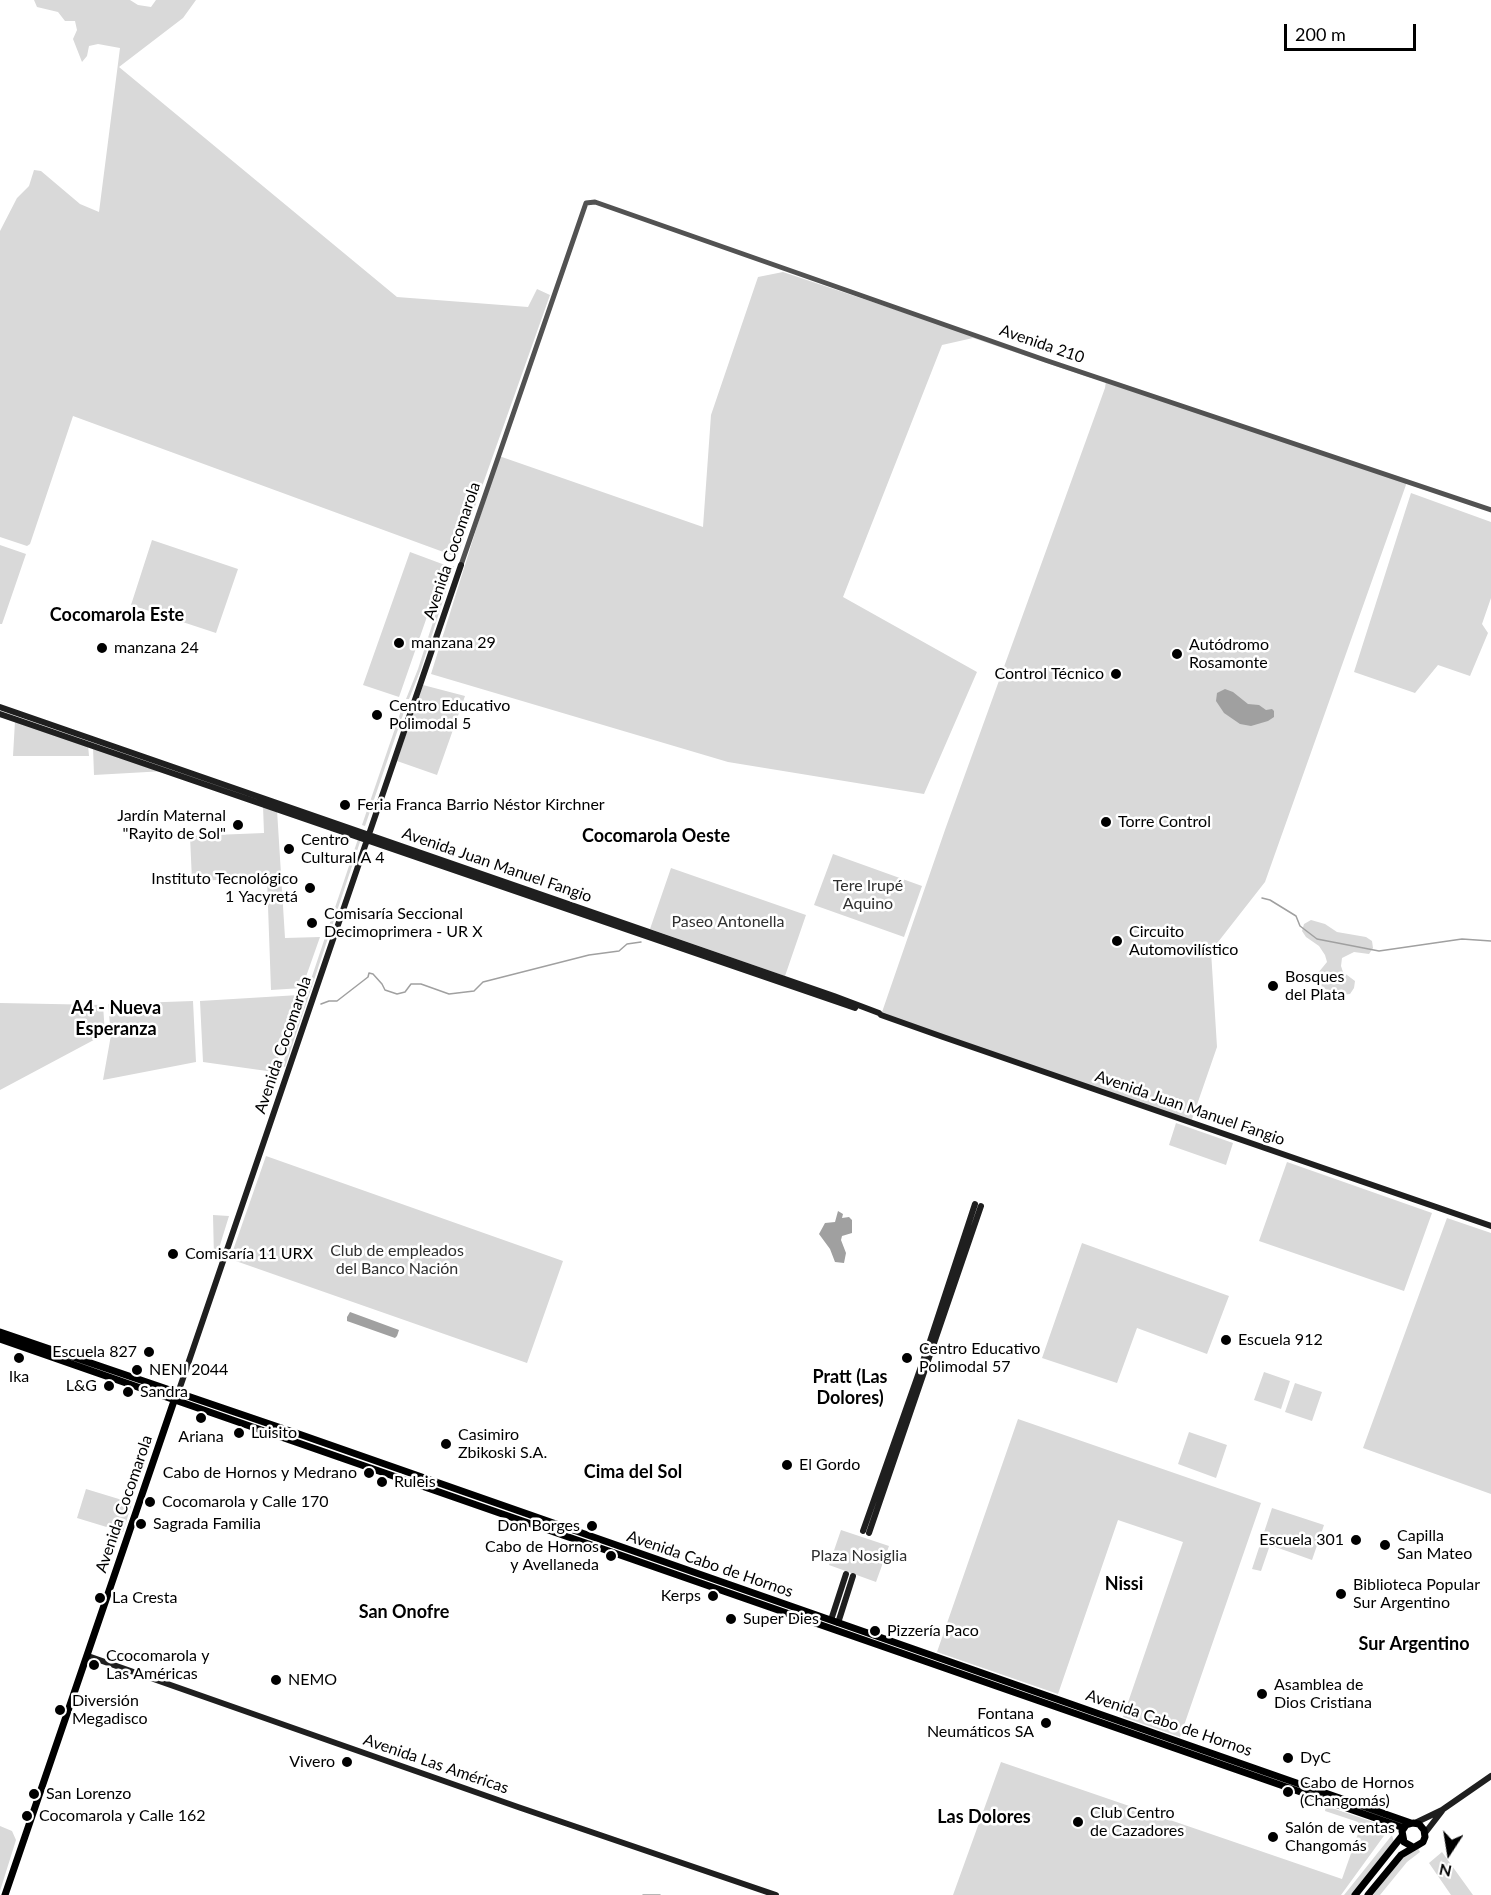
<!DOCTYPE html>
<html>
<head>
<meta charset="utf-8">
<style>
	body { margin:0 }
	#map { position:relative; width:1491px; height:1895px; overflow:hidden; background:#fff; font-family:Lato,sans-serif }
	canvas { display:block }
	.north { position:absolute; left:1419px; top:1823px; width:60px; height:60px; -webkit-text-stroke:4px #fff; paint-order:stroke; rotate:192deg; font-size:16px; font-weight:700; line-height:24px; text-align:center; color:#000 }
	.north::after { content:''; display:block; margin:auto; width:21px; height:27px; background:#000; clip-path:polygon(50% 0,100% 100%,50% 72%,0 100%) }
	.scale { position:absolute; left:1284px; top:24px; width:132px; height:27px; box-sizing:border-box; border:3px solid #000; border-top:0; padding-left:8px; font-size:18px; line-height:21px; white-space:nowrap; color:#000; -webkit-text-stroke:4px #fff; paint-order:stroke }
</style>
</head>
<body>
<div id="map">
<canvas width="1491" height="1895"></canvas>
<div class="north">N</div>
<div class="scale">200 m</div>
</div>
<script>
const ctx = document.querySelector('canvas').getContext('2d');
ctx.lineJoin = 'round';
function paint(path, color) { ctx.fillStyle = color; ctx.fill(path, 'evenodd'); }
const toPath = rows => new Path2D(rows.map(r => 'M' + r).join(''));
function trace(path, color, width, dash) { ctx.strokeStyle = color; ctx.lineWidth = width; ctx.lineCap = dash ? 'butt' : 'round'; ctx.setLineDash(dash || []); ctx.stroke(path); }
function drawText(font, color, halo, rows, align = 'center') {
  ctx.font = font + ' Lato,sans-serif'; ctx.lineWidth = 5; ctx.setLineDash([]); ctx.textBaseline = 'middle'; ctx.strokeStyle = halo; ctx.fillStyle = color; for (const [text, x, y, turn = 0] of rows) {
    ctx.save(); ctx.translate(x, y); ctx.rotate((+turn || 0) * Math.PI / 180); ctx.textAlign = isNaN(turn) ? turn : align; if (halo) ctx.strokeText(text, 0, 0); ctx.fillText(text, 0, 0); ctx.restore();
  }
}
const green = toPath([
	[34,0,130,0,138,5,151,7,156,0,196,0,183,18,119,67,397,297,528,307,537,289,550,295,457,557,73,416,30,544,27,546,0,537,0,231,17,198,29,186,34,170,41,171,80,204,99,212,120,48,98,44,89,46,87,56,82,62,73,39,77,30,75,21,65,21,58,12,37,7],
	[783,272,983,339,1407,482,1265,882,1211,951,1217,1047,1191,1122,881,1015,946,827,1105,388,1106,381,1088,377,973,338,942,345,843,597,977,672,924,794,728,762,431,674,499,456,703,527,711,415,758,277],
	[1411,493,1491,522,1491,598,1482,624,1488,633,1470,676,1438,665,1415,693,1354,672],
	[152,540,238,569,216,633,131,605],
	[0,545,26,554,2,624,0,624],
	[410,552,445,565,399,697,363,685],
	[451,566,454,566,421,669,409,699,406,699,418,669],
	[423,685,465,696,437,775,397,761],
	[403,705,406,706,365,826,362,825],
	[15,721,88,745,89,756,13,756],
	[93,747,165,771,94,775],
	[263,806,277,810,285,938,320,937,302,988,271,990,267,878,192,881,190,836,264,833],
	[358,839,361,839,285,1067,282,1066],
	[833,854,922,886,904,937,814,905],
	[671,868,806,915,785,976,650,929],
	[1311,920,1325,924,1337,932,1366,937,1372,941,1373,948,1369,954,1354,952,1342,958,1341,966,1343,972,1355,981,1354,988,1350,994,1342,995,1327,990,1321,986,1316,980,1318,973,1327,962,1325,955,1319,946,1306,937,1302,931,1304,924],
	[299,995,274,1072,203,1062,200,1001],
	[193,1001,196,1062,103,1080,111,1035,108,1004],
	[0,1003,103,1005,105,1034,0,1090],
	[1176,1123,1233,1143,1226,1165,1169,1145],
	[266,1156,563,1261,527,1363,230,1259],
	[1287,1162,1432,1213,1404,1291,1259,1241],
	[213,1215,229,1216,216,1258,214,1258],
	[1447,1218,1491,1233,1491,1494,1363,1448],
	[1082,1243,1229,1296,1207,1354,1137,1328,1117,1383,1042,1358],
	[1264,1372,1290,1381,1281,1409,1254,1400],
	[1295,1383,1322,1392,1312,1421,1285,1412],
	[1018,1419,1261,1503,1180,1737,1123,1717,1183,1542,1118,1520,1058,1694,937,1652],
	[1189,1432,1227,1445,1216,1478,1178,1464],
	[86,1489,132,1503,123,1532,77,1518],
	[1272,1508,1324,1525,1312,1560,1270,1545,1261,1571,1252,1569],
	[841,1530,889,1546,876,1582,829,1565],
	[1001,1762,1342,1879,1360,1828,1358,1822,1325,1811,1326,1806,1385,1826,1386,1833,1341,1895,953,1895],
	[0,1826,12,1831,16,1840,0,1891],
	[1392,1835,1394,1842,1352,1895,1344,1895],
	[1418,1848,1420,1852,1407,1862,1380,1895,1373,1895,1401,1859],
	[1442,1852,1473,1895,1451,1895,1429,1863]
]);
const water = toPath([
	[1225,689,1233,692,1248,704,1259,705,1266,710,1272,709,1274,711,1274,717,1268,721,1251,726,1240,724,1224,713,1216,701,1217,693],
	[838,1211,843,1214,842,1218,849,1217,852,1220,852,1233,842,1236,841,1240,846,1253,844,1263,835,1262,830,1249,819,1234,825,1223,835,1222],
	[350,1312,399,1330,397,1336,395,1338,347,1321,347,1317]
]);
const stream = toPath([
	[1262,898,1270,900,1296,916,1300,926,1317,939,1379,951,1462,939,1491,941],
	[321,1004,329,1001,337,1001,368,977,369,973,373,974,382,984,385,990,397,994,405,992,411,984,421,984,449,994,474,991,483,982,589,955,619,951,627,944,641,942],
	[643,1895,660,1895]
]);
const tertiary = toPath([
	[461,565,586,203,595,202,1045,360,1491,510]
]);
const secondary = toPath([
	[0,707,834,996,879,1013,881,1015,943,1037,1491,1226],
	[0,714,855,1008],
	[178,1393,461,565],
	[863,1531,929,1344,975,1204],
	[869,1533,981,1206],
	[831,1620,846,1574],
	[838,1623,853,1576],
	[88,1656,518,1807,776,1895],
	[1415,1823,1442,1810,1491,1776],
	[1425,1833,1442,1811]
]);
const primary = toPath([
	[0,1332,296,1433,1411,1823],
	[0,1339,1404,1828],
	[5,1895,175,1398],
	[1355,1895,1402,1836],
	[1368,1895,1401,1855,1418,1845,1423,1842,1425,1837,1424,1830,1419,1824,1413,1823,1406,1825,1402,1831,1404,1842,1413,1847]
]);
const markers = [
	[399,643,6,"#000"],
	[102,648,6,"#000"],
	[1177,654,6,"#000"],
	[1116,674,6,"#000"],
	[377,715,6,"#000"],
	[345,805,6,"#000"],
	[1106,822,6,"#000"],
	[238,825,6,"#000"],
	[289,849,6,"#000"],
	[310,888,6,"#000"],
	[312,923,6,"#000"],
	[1117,941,6,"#000"],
	[1273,986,6,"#000"],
	[173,1254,6,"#000"],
	[1226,1340,6,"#000"],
	[149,1352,6,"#000"],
	[19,1358,6,"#000"],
	[907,1358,6,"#000"],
	[137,1370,6,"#000"],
	[109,1386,6,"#000"],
	[128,1392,6,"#000"],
	[201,1418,6,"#000"],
	[239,1433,6,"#000"],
	[446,1444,6,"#000"],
	[787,1465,6,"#000"],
	[369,1473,6,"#000"],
	[382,1482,6,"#000"],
	[150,1502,6,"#000"],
	[141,1524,6,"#000"],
	[592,1526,6,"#000"],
	[1356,1540,6,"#000"],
	[1385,1545,6,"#000"],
	[611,1556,6,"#000"],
	[1341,1594,6,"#000"],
	[713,1596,6,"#000"],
	[100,1598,6,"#000"],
	[731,1619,6,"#000"],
	[875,1631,6,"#000"],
	[94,1665,6,"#000"],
	[276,1680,6,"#000"],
	[1262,1694,6,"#000"],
	[60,1710,6,"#000"],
	[1046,1723,6,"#000"],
	[1288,1758,6,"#000"],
	[347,1762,6,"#000"],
	[1288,1792,6,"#000"],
	[34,1794,6,"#000"],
	[27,1816,6,"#000"],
	[1078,1822,6,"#000"],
	[1273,1837,6,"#000"]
];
const streetNames = [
	["Avenida 210",1042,344,19],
	["Avenida Cocomarola",452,551,-71],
	["Avenida Juan Manuel Fangio",497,865,19],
	["Avenida Cocomarola",283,1045,-71],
	["Avenida Juan Manuel Fangio",1190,1108,19],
	["Avenida Cocomarola",124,1504,-71],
	["Avenida Cabo de Hornos",710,1564,19],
	["Avenida Cabo de Hornos",1169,1723,19],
	["Avenida Las Américas",436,1764,19]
];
const poiNames = [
	["manzana 29",411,643],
	["Autódromo",1189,645],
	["Rosamonte",1189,663],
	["manzana 24",114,648],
	["Control Técnico",1104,674,"right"],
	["Centro Educativo",389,706],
	["Polimodal 5",389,724],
	["Feria Franca Barrio Néstor Kirchner",357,805],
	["Jardín Maternal",226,816,"right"],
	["\"Rayito de Sol\"",226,834,"right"],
	["Torre Control",1118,822],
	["Centro",301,840],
	["Cultural A 4",301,858],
	["Instituto Tecnológico",298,879,"right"],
	["1 Yacyretá",298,897,"right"],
	["Comisaría Seccional",324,914],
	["Decimoprimera - UR X",324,932],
	["Circuito",1129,932],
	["Automovilístico",1129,950],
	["Bosques",1285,977],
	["del Plata",1285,995],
	["Comisaría 11 URX",185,1254],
	["Escuela 912",1238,1340],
	["Centro Educativo",919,1349],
	["Polimodal 57",919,1367],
	["Escuela 827",137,1352,"right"],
	["NENI 2044",149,1370],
	["Ika",19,1377,"center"],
	["L&G",97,1386,"right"],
	["Sandra",140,1392],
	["Luisito",251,1433],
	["Casimiro",458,1435],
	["Zbikoski S.A.",458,1453],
	["Ariana",201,1437,"center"],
	["El Gordo",799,1465],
	["Cabo de Hornos y Medrano",357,1473,"right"],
	["Ruleis",394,1482],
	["Cocomarola y Calle 170",162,1502],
	["Sagrada Familia",153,1524],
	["Don Borges",580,1526,"right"],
	["Capilla",1397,1536],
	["San Mateo",1397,1554],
	["Escuela 301",1344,1540,"right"],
	["Cabo de Hornos",599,1547,"right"],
	["y Avellaneda",599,1565,"right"],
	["Biblioteca Popular",1353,1585],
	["Sur Argentino",1353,1603],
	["Kerps",701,1596,"right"],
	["La Cresta",112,1598],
	["Super Dies",743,1619],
	["Pizzería Paco",887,1631],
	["Ccocomarola y",106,1656],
	["Las Américas",106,1674],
	["NEMO",288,1680],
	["Asamblea de",1274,1685],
	["Dios Cristiana",1274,1703],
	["Diversión",72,1701],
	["Megadisco",72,1719],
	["Fontana",1034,1714,"right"],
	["Neumáticos SA",1034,1732,"right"],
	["DyC",1300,1758],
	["Vivero",335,1762,"right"],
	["Cabo de Hornos",1300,1783],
	["(Changomás)",1300,1801],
	["San Lorenzo",46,1794],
	["Club Centro",1090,1813],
	["de Cazadores",1090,1831],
	["Cocomarola y Calle 162",39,1816],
	["Salón de ventas",1285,1828],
	["Changomás",1285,1846]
];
const parkNames = [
	["Tere Irupé",868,886],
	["Aquino",868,904],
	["Paseo Antonella",728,922],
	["Club de empleados",397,1251],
	["del Banco Nación",397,1269],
	["Plaza Nosiglia",859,1556]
];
const neighbourhoodNames = [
	["Cocomarola Este",117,615],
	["Cocomarola Oeste",656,836],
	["A4 - Nueva",116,1008],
	["Esperanza",116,1029],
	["Pratt (Las",850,1377],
	["Dolores)",850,1398],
	["Cima del Sol",633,1472],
	["Nissi",1124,1584],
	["San Onofre",404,1612],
	["Sur Argentino",1414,1644],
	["Las Dolores",984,1817]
];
paint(green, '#d9d9d9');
paint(water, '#a0a0a0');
trace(stream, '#a0a0a0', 1.5);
trace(tertiary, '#525252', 5);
trace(secondary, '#1f1f1f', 6);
trace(primary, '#000', 7);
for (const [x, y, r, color] of markers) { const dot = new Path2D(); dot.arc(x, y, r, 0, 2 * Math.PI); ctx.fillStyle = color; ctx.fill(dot); trace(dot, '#fff', 2); }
drawText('16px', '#000', '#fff', streetNames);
drawText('16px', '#000', '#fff', poiNames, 'left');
drawText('16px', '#303030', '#fff', parkNames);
drawText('bold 18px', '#000', '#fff', neighbourhoodNames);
</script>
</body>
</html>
